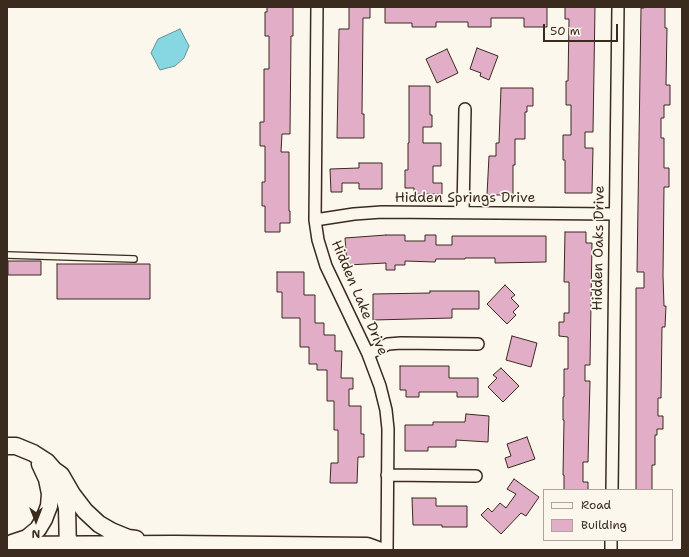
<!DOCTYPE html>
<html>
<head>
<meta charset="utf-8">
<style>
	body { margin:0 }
	#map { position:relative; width:689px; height:557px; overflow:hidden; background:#fbf7ec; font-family:"Shantell Sans",sans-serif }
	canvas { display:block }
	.frame { position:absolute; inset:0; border:8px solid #3b2a1e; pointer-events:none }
	.legend { position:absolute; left:543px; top:489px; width:130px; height:52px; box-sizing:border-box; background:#fbf7ec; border:1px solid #aea59a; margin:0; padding:5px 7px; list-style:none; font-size:12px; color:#3b2a1e }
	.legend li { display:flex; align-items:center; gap:8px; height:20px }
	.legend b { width:20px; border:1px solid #aea59a }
	.north { position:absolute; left:16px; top:501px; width:40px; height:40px; -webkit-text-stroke:3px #fbf7ec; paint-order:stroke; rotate:180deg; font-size:11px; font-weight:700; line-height:16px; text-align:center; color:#3b2a1e }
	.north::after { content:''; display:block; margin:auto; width:14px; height:18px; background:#3b2a1e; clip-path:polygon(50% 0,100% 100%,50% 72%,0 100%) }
	.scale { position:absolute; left:543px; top:24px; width:75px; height:18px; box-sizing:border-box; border:2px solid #3b2a1e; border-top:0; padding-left:5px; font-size:12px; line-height:14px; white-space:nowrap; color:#3b2a1e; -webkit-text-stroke:3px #fbf7ec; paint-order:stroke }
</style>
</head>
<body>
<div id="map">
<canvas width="689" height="557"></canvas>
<div class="frame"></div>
<ul class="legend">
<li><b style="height:5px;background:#fbf7ec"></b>Road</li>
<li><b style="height:11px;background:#e1adc7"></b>Building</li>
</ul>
<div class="north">N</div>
<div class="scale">50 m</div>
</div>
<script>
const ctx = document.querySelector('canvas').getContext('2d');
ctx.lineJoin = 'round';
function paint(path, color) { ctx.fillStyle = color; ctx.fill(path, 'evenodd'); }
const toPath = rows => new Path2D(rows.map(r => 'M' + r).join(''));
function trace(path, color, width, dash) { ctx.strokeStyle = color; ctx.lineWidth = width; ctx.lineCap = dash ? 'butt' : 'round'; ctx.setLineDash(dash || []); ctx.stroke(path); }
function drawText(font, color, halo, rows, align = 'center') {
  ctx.font = font + ' "Shantell Sans",sans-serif'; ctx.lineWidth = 3.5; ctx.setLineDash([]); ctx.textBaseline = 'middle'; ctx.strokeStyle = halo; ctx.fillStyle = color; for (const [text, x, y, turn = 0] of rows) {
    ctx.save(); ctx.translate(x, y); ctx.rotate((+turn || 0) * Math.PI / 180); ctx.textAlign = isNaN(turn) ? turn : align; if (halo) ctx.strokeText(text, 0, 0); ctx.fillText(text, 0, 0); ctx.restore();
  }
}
const water = toPath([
	[180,29,189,46,184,58,175,66,160,70,151,53,158,39,180,29]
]);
const building = toPath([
	[267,7,293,7,293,36,291,36,290,134,282,134,281,152,289,152,289,211,290,211,290,223,280,223,280,232,265,232,265,206,262,206,262,182,265,182,265,146,260,146,260,122,264,122,264,69,269,69,269,36,265,36,265,12,267,12,267,7],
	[349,7,370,7,370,18,363,18,362,114,364,114,364,138,337,138,339,29,349,29,349,7],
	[385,7,547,7,547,27,524,27,524,18,491,18,491,27,468,27,468,22,436,22,436,27,412,27,412,23,385,23,385,7],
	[565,7,595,7,593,132,585,132,585,148,593,148,592,193,565,193,565,160,563,160,563,135,571,135,571,105,566,105,566,81,568,81,569,19,565,19,565,7],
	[644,7,665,7,665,28,667,28,666,85,670,85,670,105,664,105,664,118,661,118,661,138,664,138,664,168,669,168,669,187,664,187,663,276,664,306,666,306,665,327,662,327,661,398,658,398,658,416,663,416,663,429,657,429,657,435,655,435,655,465,652,465,652,490,636,490,636,288,644,288,644,272,637,272,641,8,644,8,644,7],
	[477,48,498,56,489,80,480,76,481,73,470,69,477,48],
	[447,49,458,73,437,83,426,59,447,49],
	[409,86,430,86,430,115,432,115,432,127,423,127,423,143,441,143,441,166,433,166,433,183,442,183,442,194,414,194,414,188,405,188,405,170,408,170,408,143,409,143,409,86],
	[501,88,533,88,533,106,527,106,527,112,525,112,525,139,515,139,515,165,513,165,513,195,487,195,489,156,496,156,496,143,499,143,501,88],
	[359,163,382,163,382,189,359,189,359,183,342,183,342,192,331,192,330,169,359,168,359,163],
	[565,232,586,232,586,243,592,243,590,365,585,365,585,381,590,381,588,462,583,462,583,482,588,482,588,490,564,490,564,475,563,475,564,420,563,420,563,397,564,397,564,369,568,369,568,337,559,336,559,322,564,322,564,313,569,313,569,282,564,282,565,232],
	[386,235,405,235,405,241,425,241,425,235,436,235,436,245,452,245,452,236,546,236,546,262,495,263,495,258,465,258,465,259,436,259,435,262,405,261,405,265,395,265,395,270,386,270,386,263,347,265,345,238,386,235],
	[8,261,41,261,41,275,8,275,8,261],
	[57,264,150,264,150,299,57,299,57,264],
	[277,272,304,272,304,295,315,295,315,323,324,323,324,335,335,335,335,351,342,351,341,378,353,378,353,389,349,389,349,406,361,406,361,434,364,434,364,457,358,457,357,483,330,483,331,463,338,463,338,430,334,430,334,401,327,401,327,370,317,370,317,364,309,364,309,347,300,347,300,318,282,318,282,292,277,292,277,272],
	[505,285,515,295,511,298,519,306,513,312,516,315,507,324,487,304,505,285],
	[430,291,479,291,479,309,452,309,452,318,373,320,373,294,430,293,430,291],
	[512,336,537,343,531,367,506,360,512,336],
	[400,366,449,366,449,378,478,378,478,397,457,397,457,392,419,392,419,397,406,397,406,390,400,390,400,366],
	[501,368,519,386,503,402,488,387,497,378,493,375,501,368],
	[466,414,489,416,488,442,456,440,456,447,428,447,428,451,405,451,405,425,433,425,433,422,465,422,466,414],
	[527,437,535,459,508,468,505,458,511,456,507,444,527,437],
	[514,479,539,497,526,516,521,513,501,534,481,515,488,508,492,512,500,503,506,508,516,494,507,489,514,479],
	[412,498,436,498,436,506,467,506,467,527,442,527,442,525,413,525,412,498]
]);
const lane = toPath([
	[7,255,134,259]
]);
const street = toPath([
	[317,7,315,220,318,240,326,266,368,354,380,386,386,410,388,429,387,550],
	[463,212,465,109],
	[315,220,354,214,382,212,615,214],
	[368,354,388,344,401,343,478,344],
	[387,475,476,476],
	[612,490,618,7],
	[611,550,611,540]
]);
const secondary = toPath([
	[7,446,16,446,33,453,47,462,54,470,61,486,67,508,68,550],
	[54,470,61,475,72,494,85,511,99,524,111,531,128,538,136,539],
	[12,543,27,538,38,529,44,519,49,506,50,494,47,479,40,464],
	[7,545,174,544,367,546,378,550]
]);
const streetNames = [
	["Hidden Springs Drive",465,198],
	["Hidden Oaks Drive",599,248,-89],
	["Hidden Lake Drive",359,298,67]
];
paint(water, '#86d7e1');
trace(water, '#689293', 1);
paint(building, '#e1adc7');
trace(building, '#3b2a1e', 1);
trace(lane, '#3b2a1e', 8);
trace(street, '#3b2a1e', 14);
trace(secondary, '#3b2a1e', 19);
trace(lane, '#fbf7ec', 5.5);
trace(street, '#fbf7ec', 11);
trace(secondary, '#fbf7ec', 16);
drawText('14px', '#3b2a1e', '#fbf7ec', streetNames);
</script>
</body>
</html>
